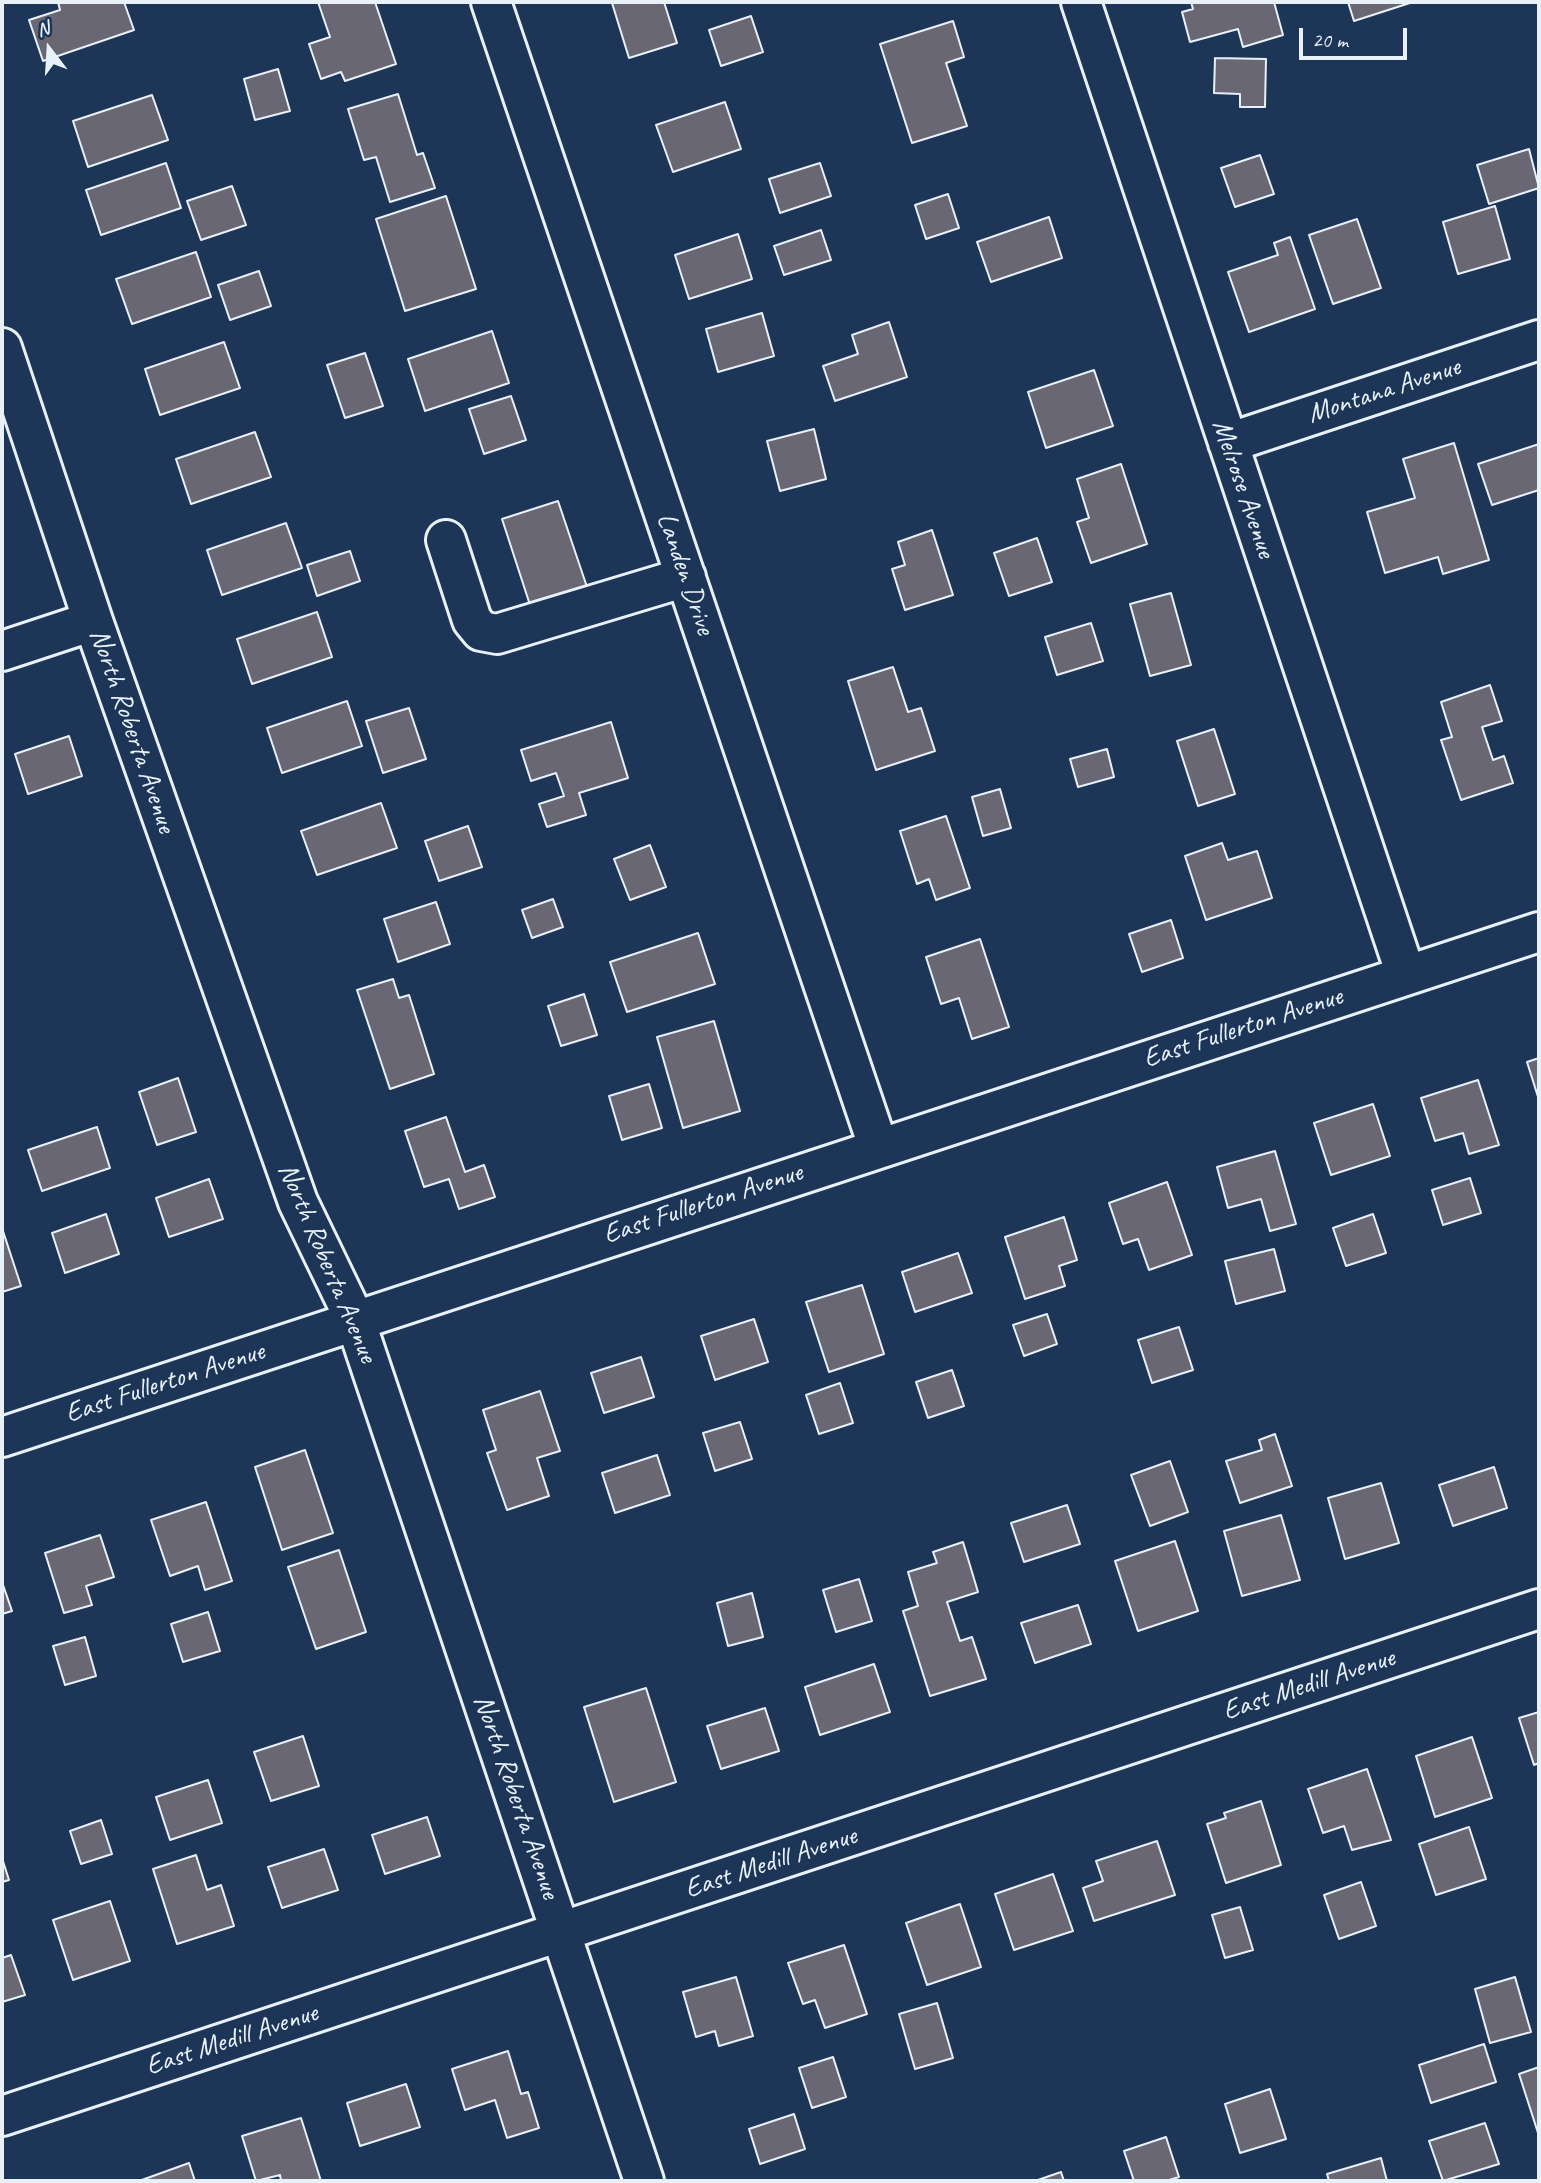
<!DOCTYPE html>
<html>
<head>
<meta charset="utf-8">
<style>
	body { margin:0 }
	#map { position:relative; width:1541px; height:2183px; overflow:hidden; background:#1d3557; font-family:Caveat,sans-serif }
	canvas { display:block }
	.frame { position:absolute; inset:0; border:4px solid #e8f1f8; pointer-events:none }
	.north { position:absolute; left:14px; top:14px; width:70px; height:70px; -webkit-text-stroke:5px #1d3557; paint-order:stroke; rotate:343deg; font-size:19px; font-weight:700; line-height:28px; text-align:center; color:#e8f1f8 }
	.north::after { content:''; display:block; margin:auto; width:24px; height:32px; background:#e8f1f8; clip-path:polygon(50% 0,100% 100%,50% 72%,0 100%) }
	.scale { position:absolute; left:1299px; top:28px; width:108px; height:32px; box-sizing:border-box; border:4px solid #e8f1f8; border-top:0; padding-left:9px; font-size:21px; line-height:24px; white-space:nowrap; color:#e8f1f8; -webkit-text-stroke:5px #1d3557; paint-order:stroke }
</style>
</head>
<body>
<div id="map">
<canvas width="1541" height="2183"></canvas>
<div class="frame"></div>
<div class="north">N</div>
<div class="scale">20 m</div>
</div>
<script>
const ctx = document.querySelector('canvas').getContext('2d');
ctx.lineJoin = 'round';
function paint(path, color) { ctx.fillStyle = color; ctx.fill(path, 'evenodd'); }
const toPath = rows => new Path2D(rows.map(r => 'M' + r).join(''));
function trace(path, color, width, dash) { ctx.strokeStyle = color; ctx.lineWidth = width; ctx.lineCap = dash ? 'butt' : 'round'; ctx.setLineDash(dash || []); ctx.stroke(path); }
function drawText(font, color, halo, rows, align = 'center') {
  ctx.font = font + ' Caveat,sans-serif'; ctx.lineWidth = 5; ctx.setLineDash([]); ctx.textBaseline = 'middle'; ctx.strokeStyle = halo; ctx.fillStyle = color; for (const [text, x, y, turn = 0] of rows) {
    ctx.save(); ctx.translate(x, y); ctx.rotate((+turn || 0) * Math.PI / 180); ctx.textAlign = isNaN(turn) ? turn : align; if (halo) ctx.strokeText(text, 0, 0); ctx.fillText(text, 0, 0); ctx.restore();
  }
}
const building = toPath([
	[58,2,124,2,134,30,43,61,29,20,60,10,58,2],
	[318,2,375,2,396,64,345,81,341,72,321,79,309,44,330,37,318,2],
	[664,2,677,43,629,58,612,3,664,2],
	[1191,2,1274,2,1283,35,1243,47,1238,29,1190,42,1182,12,1193,9,1191,2],
	[1348,2,1413,2,1354,21,1348,2],
	[751,16,763,52,721,66,709,30,751,16],
	[953,21,964,57,946,63,967,126,912,143,880,44,953,21],
	[1215,58,1266,59,1265,107,1240,107,1240,94,1214,93,1215,58],
	[278,69,290,111,255,120,244,79,278,69],
	[398,94,417,155,423,153,435,188,390,202,376,157,364,160,348,109,398,94],
	[152,95,168,140,88,167,73,121,152,95],
	[725,102,741,149,673,172,656,125,725,102],
	[1529,149,1539,188,1489,204,1477,165,1529,149],
	[1260,155,1274,194,1235,207,1221,168,1260,155],
	[166,163,181,208,101,235,86,190,166,163],
	[820,163,831,196,780,213,769,179,820,163],
	[232,186,246,225,201,240,187,201,232,186],
	[948,194,959,228,926,239,915,205,948,194],
	[446,196,476,289,405,311,376,219,446,196],
	[1495,206,1510,259,1458,274,1443,222,1495,206],
	[1049,217,1062,258,991,282,977,242,1049,217],
	[1357,219,1381,288,1333,304,1309,235,1357,219],
	[821,230,831,260,784,275,774,246,821,230],
	[738,234,752,279,689,299,675,255,738,234],
	[1290,237,1315,309,1249,332,1228,272,1278,255,1274,243,1290,237],
	[196,252,211,297,132,324,116,279,196,252],
	[259,271,271,306,230,320,218,285,259,271],
	[762,313,774,356,718,372,706,329,762,313],
	[889,322,907,377,835,401,823,366,858,354,852,335,889,322],
	[492,331,509,383,425,411,408,359,492,331],
	[224,342,240,388,160,415,145,369,224,342],
	[365,353,383,406,345,418,327,365,365,353],
	[1094,370,1113,426,1046,448,1028,392,1094,370],
	[511,396,526,440,484,454,469,409,511,396],
	[814,429,826,479,780,491,767,441,814,429],
	[255,432,271,477,191,504,176,459,255,432],
	[1454,443,1489,560,1443,574,1438,557,1385,573,1367,512,1415,498,1403,459,1454,443],
	[1539,444,1539,490,1492,505,1478,464,1539,444],
	[1121,464,1147,544,1091,563,1077,522,1089,518,1077,479,1121,464],
	[558,501,587,587,530,605,502,519,558,501],
	[286,523,302,568,222,595,207,550,286,523],
	[932,530,953,595,905,610,892,569,905,565,898,542,932,530],
	[1037,538,1052,582,1009,596,994,553,1037,538],
	[350,551,360,581,317,596,307,565,350,551],
	[1171,593,1191,665,1150,676,1130,604,1171,593],
	[317,612,332,657,252,684,237,639,317,612],
	[1091,623,1103,661,1057,675,1045,637,1091,623],
	[893,667,908,712,921,708,935,751,876,770,848,681,893,667],
	[1490,685,1502,721,1482,727,1493,760,1504,756,1513,783,1461,800,1441,740,1452,737,1441,702,1490,685],
	[347,701,362,746,282,773,267,728,347,701],
	[409,708,426,759,383,773,366,721,409,708],
	[611,722,628,778,579,793,586,815,547,827,539,804,564,796,556,773,531,781,521,750,611,722],
	[1214,729,1235,794,1198,806,1177,741,1214,729],
	[69,736,82,776,28,794,15,754,69,736],
	[1107,749,1114,777,1078,787,1070,759,1107,749],
	[1000,789,1011,828,983,836,972,797,1000,789],
	[381,803,397,848,317,875,301,831,381,803],
	[946,816,970,888,936,900,929,879,917,884,900,831,946,816],
	[468,826,482,867,439,881,425,841,468,826],
	[1222,843,1228,860,1257,851,1272,898,1206,920,1185,856,1222,843],
	[650,845,666,887,630,900,614,859,650,845],
	[553,899,563,927,532,938,522,910,553,899],
	[436,902,450,944,398,962,384,919,436,902],
	[1171,920,1183,958,1142,972,1129,934,1171,920],
	[698,933,715,984,627,1012,610,962,698,933],
	[980,939,1009,1027,972,1039,959,998,941,1004,926,957,980,939],
	[393,979,399,998,409,995,434,1074,390,1089,357,990,393,979],
	[584,994,597,1035,561,1046,548,1006,584,994],
	[714,1021,740,1111,683,1128,657,1037,714,1021],
	[1539,1058,1539,1100,1527,1062,1539,1058],
	[178,1078,196,1132,157,1145,139,1092,178,1078],
	[1478,1080,1499,1145,1469,1154,1463,1133,1435,1141,1421,1098,1478,1080],
	[649,1084,662,1128,622,1140,609,1096,649,1084],
	[1373,1104,1390,1156,1331,1175,1314,1123,1373,1104],
	[446,1117,465,1172,484,1165,495,1197,459,1209,449,1179,424,1187,405,1131,446,1117],
	[97,1127,110,1168,42,1191,28,1150,97,1127],
	[1275,1151,1296,1224,1270,1231,1261,1199,1228,1208,1217,1167,1275,1151],
	[1470,1178,1481,1213,1443,1225,1432,1190,1470,1178],
	[209,1179,223,1219,169,1237,156,1198,209,1179],
	[1167,1182,1192,1255,1149,1270,1138,1239,1123,1244,1109,1203,1167,1182],
	[106,1214,119,1254,65,1273,52,1233,106,1214],
	[1373,1214,1386,1253,1346,1266,1333,1228,1373,1214],
	[1064,1217,1077,1260,1059,1266,1065,1286,1025,1299,1005,1237,1064,1217],
	[2,1228,21,1286,2,1292,2,1228],
	[1274,1249,1285,1291,1236,1304,1225,1261,1274,1249],
	[958,1253,972,1293,915,1312,902,1272,958,1253],
	[862,1285,884,1354,829,1372,806,1302,862,1285],
	[1047,1314,1057,1344,1024,1356,1013,1325,1047,1314],
	[754,1319,768,1362,715,1380,701,1336,754,1319],
	[1179,1327,1193,1370,1152,1383,1138,1340,1179,1327],
	[641,1357,654,1397,604,1413,591,1373,641,1357],
	[952,1370,964,1406,928,1418,916,1382,952,1370],
	[840,1383,853,1423,819,1434,806,1395,840,1383],
	[540,1391,560,1451,537,1458,549,1496,507,1510,487,1453,496,1450,483,1410,540,1391],
	[740,1422,752,1459,715,1471,703,1433,740,1422],
	[1275,1434,1292,1486,1240,1503,1226,1461,1262,1450,1259,1440,1275,1434],
	[305,1450,333,1533,282,1550,255,1467,305,1450],
	[657,1455,670,1495,615,1513,602,1473,657,1455],
	[1170,1461,1188,1512,1150,1526,1131,1475,1170,1461],
	[1494,1467,1507,1508,1453,1526,1439,1485,1494,1467],
	[1381,1483,1399,1543,1345,1559,1328,1498,1381,1483],
	[206,1502,232,1581,205,1590,198,1566,170,1576,151,1520,206,1502],
	[1067,1505,1080,1544,1024,1562,1011,1523,1067,1505],
	[1281,1515,1300,1580,1242,1596,1224,1531,1281,1515],
	[100,1535,114,1577,86,1586,92,1605,64,1613,45,1553,100,1535],
	[1175,1541,1198,1611,1138,1631,1115,1561,1175,1541],
	[963,1542,978,1592,947,1602,960,1641,972,1637,986,1679,930,1696,903,1611,918,1606,908,1572,937,1563,933,1552,963,1542],
	[339,1550,366,1632,316,1649,288,1567,339,1550],
	[859,1579,872,1621,836,1632,823,1590,859,1579],
	[2,1582,12,1611,2,1614,2,1582],
	[752,1593,763,1637,728,1646,717,1603,752,1593],
	[1078,1605,1091,1644,1035,1663,1021,1623,1078,1605],
	[208,1612,220,1651,183,1662,171,1624,208,1612],
	[85,1637,96,1676,65,1685,53,1646,85,1637],
	[874,1664,890,1712,820,1735,805,1687,874,1664],
	[646,1688,676,1782,614,1802,584,1707,646,1688],
	[765,1708,779,1751,721,1769,707,1726,765,1708],
	[1539,1712,1539,1763,1534,1765,1519,1718,1539,1712],
	[303,1736,319,1786,271,1801,254,1752,303,1736],
	[1472,1737,1492,1798,1435,1817,1416,1756,1472,1737],
	[1367,1769,1391,1840,1352,1850,1344,1826,1323,1833,1308,1789,1367,1769],
	[208,1780,222,1823,170,1840,156,1797,208,1780],
	[1261,1801,1281,1865,1226,1883,1207,1824,1226,1818,1224,1813,1261,1801],
	[427,1817,440,1856,385,1874,372,1835,427,1817],
	[101,1820,112,1854,81,1864,70,1831,101,1820],
	[1469,1827,1486,1879,1436,1895,1419,1844,1469,1827],
	[1157,1841,1175,1895,1094,1921,1083,1888,1103,1881,1096,1861,1157,1841],
	[324,1849,338,1890,282,1908,268,1867,324,1849],
	[196,1855,207,1890,221,1885,234,1926,177,1944,153,1869,196,1855],
	[2,1858,9,1880,2,1882,2,1858],
	[1053,1874,1073,1931,1014,1950,995,1894,1053,1874],
	[1361,1882,1376,1926,1339,1939,1324,1895,1361,1882],
	[110,1901,130,1961,73,1980,53,1920,110,1901],
	[960,1904,981,1967,927,1985,906,1923,960,1904],
	[1240,1907,1253,1950,1225,1958,1212,1915,1240,1907],
	[844,1945,867,2014,825,2028,815,2000,803,2004,788,1963,844,1945],
	[11,1955,25,1995,2,2002,2,1958,11,1955],
	[736,1977,753,2036,719,2046,715,2031,696,2037,683,1992,736,1977],
	[1515,1977,1531,2032,1490,2043,1475,1989,1515,1977],
	[937,2003,953,2058,915,2069,899,2014,937,2003],
	[1484,2044,1496,2082,1431,2103,1419,2065,1484,2044],
	[508,2051,521,2094,528,2092,539,2128,507,2138,495,2100,465,2110,452,2069,508,2051],
	[833,2057,846,2097,812,2108,799,2068,833,2057],
	[1539,2067,1539,2136,1519,2074,1539,2067],
	[406,2084,420,2127,360,2146,347,2103,406,2084],
	[1270,2089,1286,2139,1240,2153,1225,2104,1270,2089],
	[794,2114,805,2149,760,2164,749,2129,794,2114],
	[301,2118,321,2181,281,2181,280,2175,256,2181,242,2136,301,2118],
	[1485,2123,1499,2164,1443,2181,1429,2141,1485,2123],
	[1166,2137,1179,2177,1166,2181,1134,2181,1124,2151,1166,2137],
	[1381,2158,1387,2181,1329,2181,1327,2174,1381,2158],
	[189,2163,195,2181,139,2181,189,2163],
	[1061,2172,1064,2181,1035,2181,1061,2172]
]);
const minor = toPath([
	[491,2,878,1146],
	[1081,2,1406,975],
	[2,348,93,621,298,1202,355,1320,644,2181],
	[1228,443,1539,340],
	[446,540,472,620,481,631,497,634,686,577],
	[2,651,93,621],
	[2,1437,1539,932],
	[2,2116,1539,1609]
]);
const streetNames = [
	["Montana Avenue",1384,391,-18],
	["Melrose Avenue",1243,489,71],
	["Landen Drive",685,574,71],
	["North Roberta Avenue",132,731,71],
	["East Fullerton Avenue",1243,1028,-18],
	["East Fullerton Avenue",703,1204,-18],
	["North Roberta Avenue",327,1263,67],
	["East Fullerton Avenue",165,1383,-18],
	["East Medill Avenue",1309,1685,-18],
	["North Roberta Avenue",516,1797,71],
	["East Medill Avenue",771,1863,-18],
	["East Medill Avenue",232,2040,-18]
];
paint(building, '#6a6775');
trace(building, '#e8f1f8', 2);
trace(minor, '#e8f1f8', 44);
trace(minor, '#1d3557', 38);
drawText('28px', '#e8f1f8', '#1d3557', streetNames);
</script>
</body>
</html>
